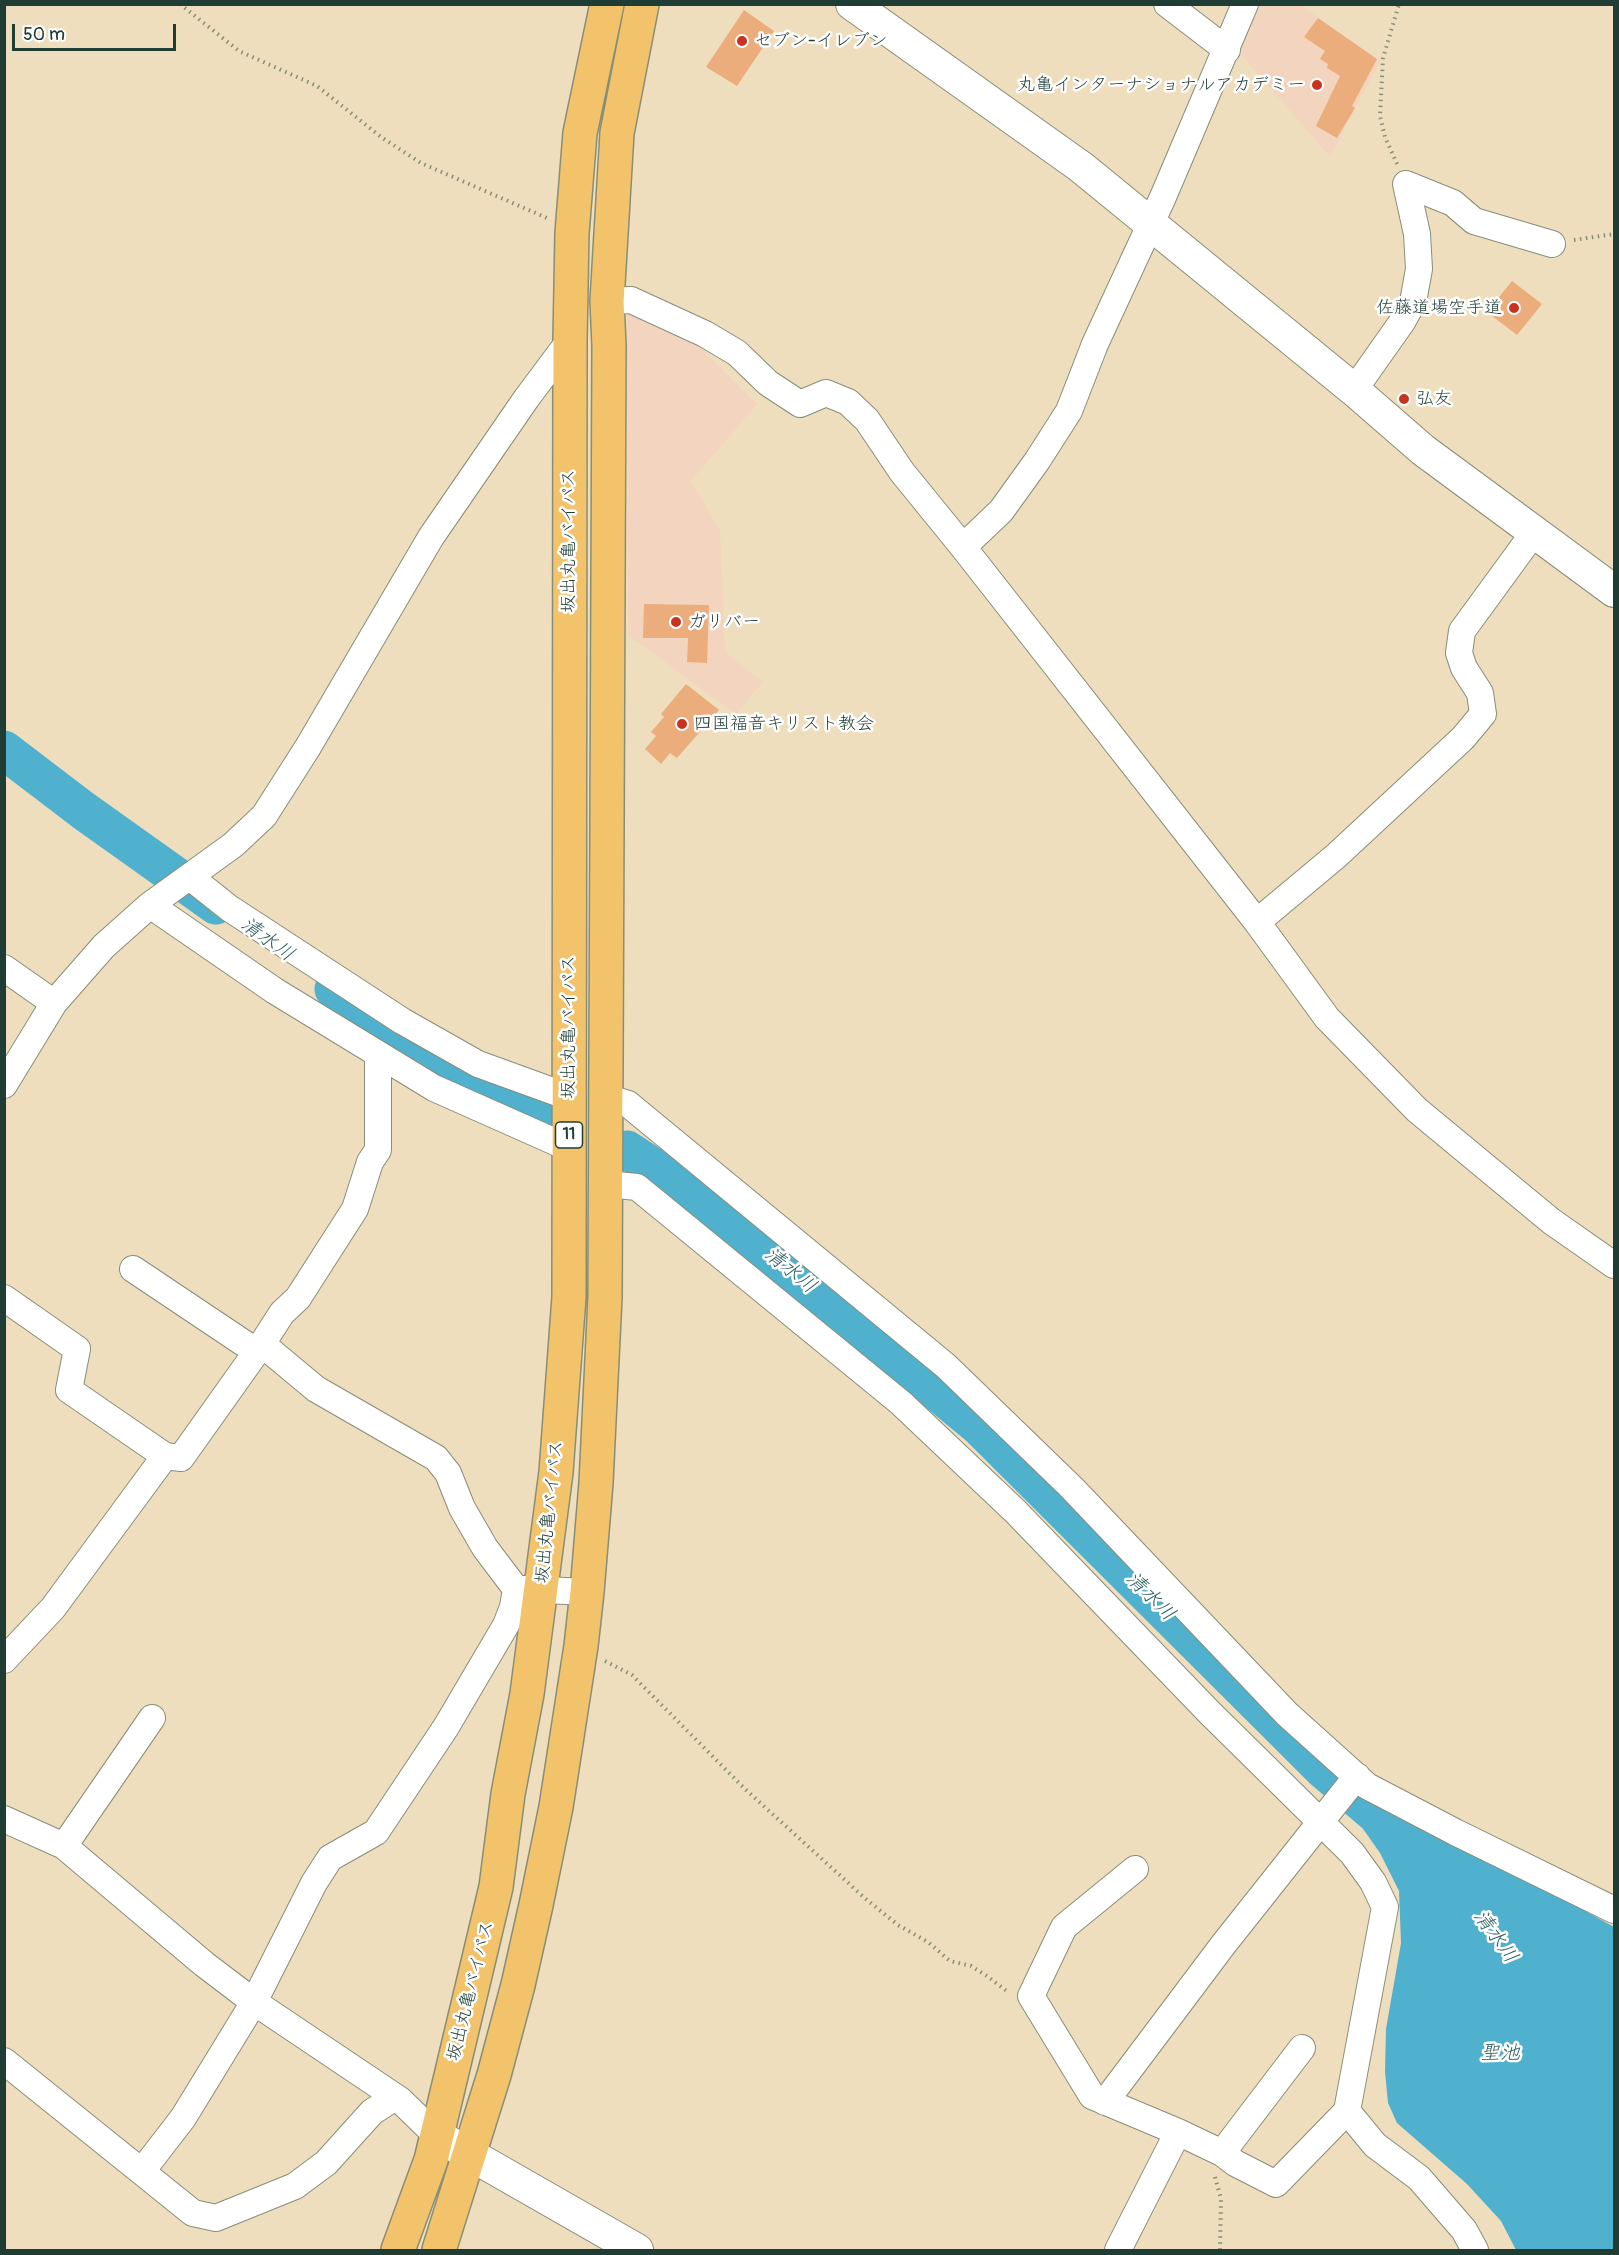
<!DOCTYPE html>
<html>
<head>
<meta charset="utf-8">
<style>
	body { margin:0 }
	#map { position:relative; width:1619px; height:2255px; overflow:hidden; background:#efdebd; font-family:Pangolin,sans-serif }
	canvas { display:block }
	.frame { position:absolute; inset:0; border:6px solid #1f3d34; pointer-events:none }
	.scale { position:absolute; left:12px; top:24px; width:164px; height:27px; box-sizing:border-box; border:3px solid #1f3d34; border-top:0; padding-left:8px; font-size:18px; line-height:21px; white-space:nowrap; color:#1f3d34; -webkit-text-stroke:4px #fff; paint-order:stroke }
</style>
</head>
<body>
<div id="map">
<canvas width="1619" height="2255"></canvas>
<div class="frame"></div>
<div class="scale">50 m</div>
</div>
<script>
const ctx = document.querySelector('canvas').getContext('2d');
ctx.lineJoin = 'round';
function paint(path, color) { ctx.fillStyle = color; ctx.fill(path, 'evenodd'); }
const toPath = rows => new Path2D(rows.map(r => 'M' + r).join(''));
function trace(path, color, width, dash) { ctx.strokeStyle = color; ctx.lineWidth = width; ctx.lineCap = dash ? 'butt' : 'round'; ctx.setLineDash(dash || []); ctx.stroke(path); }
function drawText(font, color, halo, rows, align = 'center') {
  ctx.font = font + ' Pangolin,"Klee One",sans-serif'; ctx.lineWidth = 5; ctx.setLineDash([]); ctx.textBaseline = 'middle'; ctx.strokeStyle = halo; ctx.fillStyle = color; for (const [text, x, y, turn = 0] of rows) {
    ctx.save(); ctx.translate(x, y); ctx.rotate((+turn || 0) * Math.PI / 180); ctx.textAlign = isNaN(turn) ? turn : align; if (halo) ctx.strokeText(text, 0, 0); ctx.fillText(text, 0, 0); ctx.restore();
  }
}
const built = toPath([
	[1261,5,1304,5,1303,7,1380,61,1330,157,1238,51],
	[627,309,637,309,699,346,757,404,691,481,720,530,725,652,763,682,736,714,628,635]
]);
const water = toPath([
	[1381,1797,1614,1927,1614,2250,1516,2250,1501,2221,1467,2184,1397,2123,1388,2103,1385,2072,1386,2029,1401,1943,1399,1891,1380,1853,1361,1826]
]);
const river = toPath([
	[4,750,84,811,216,905],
	[334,989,422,1052,541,1109],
	[627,1150,708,1203,979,1426,1323,1769,1412,1845]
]);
const building = toPath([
	[744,10,774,31,737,86,706,67],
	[1318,18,1377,59,1352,106,1355,108,1337,138,1316,126,1340,76,1327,68,1328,64,1320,59,1325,51,1304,37],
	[1512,281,1542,304,1517,335,1487,312],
	[644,604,709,605,707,663,687,662,688,638,643,638],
	[686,684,719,710,677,758,670,753,661,764,645,749,656,736,651,732,664,717,661,714]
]);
const path = toPath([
	[180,4,239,51,317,86,381,137,421,163,547,218],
	[1397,164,1385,137,1380,116,1383,58,1399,4],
	[1574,240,1614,234],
	[605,1661,632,1675,745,1789,867,1900,898,1925,928,1942,950,1961,971,1966,987,1976,1008,1992],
	[1215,2177,1221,2199,1220,2250]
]);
const minor = toPath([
	[1167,4,1227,50],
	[607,301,631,300,705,334,737,353,768,383,800,404,826,393,848,402,867,420,902,472,963,547,1257,922,1327,1018,1417,1110,1551,1221,1614,1265],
	[1354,390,1402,322,1413,302,1419,269,1417,234,1406,184,1453,203,1474,221,1552,244],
	[963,547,1001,511,1037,461,1069,411,1095,344,1163,197,1245,4],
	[190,877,229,908,402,1021,478,1064,569,1097],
	[150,905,275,991,434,1088,569,1148],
	[1257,922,1336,856,1463,738,1483,714,1480,693,1464,668,1459,653,1462,631,1535,531],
	[4,968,54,1003],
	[4,1085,54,1003,104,946,150,905,233,845,264,816,308,747,431,537,526,399,570,340],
	[605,1097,628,1104,946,1366,1072,1488,1287,1714,1367,1786,1455,1832,1614,1910],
	[606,1184,637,1187,901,1403,1015,1511,1209,1712,1352,1853,1373,1882,1385,1907,1347,2111,1375,2145,1419,2178,1464,2230,1475,2250],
	[133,1269,257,1352],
	[4,1298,77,1349,69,1390,165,1456,181,1458,262,1344,316,1389,436,1458,448,1473,462,1508,485,1548,516,1589,513,1607,506,1625,446,1727,376,1832,330,1858,314,1883,254,2002,183,2118,142,2171],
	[262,1344,282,1313,298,1298,355,1209,370,1162,378,1150,378,1054],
	[524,1589,587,1592],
	[4,1660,53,1608,165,1456],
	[4,1819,64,1846,204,1964,254,2002,400,2100,436,2135],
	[64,1846,152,1718],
	[4,2061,193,2213,216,2218,295,2186,326,2163,372,2112,395,2097],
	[1105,2102,1223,1945,1357,1776],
	[1178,2132,1222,2153,1235,2163,1276,2184,1347,2111],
	[1222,2153,1302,2048],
	[1118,2250,1178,2132,1092,2096,1031,1996,1064,1927,1135,1869]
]);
const tertiary = toPath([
	[852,4,1081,167,1354,390,1423,450,1614,591],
	[436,2135,637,2250]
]);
const trunk = toPath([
	[398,2250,431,2160,496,1887,508,1794,527,1694,556,1472,569,1297,570,340,572,233,580,133,607,4],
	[439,2250,494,2075,518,1985,536,1905,556,1807,581,1646,587,1592,596,1483,605,1297,609,346,607,301,617,133,642,4]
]);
const markers = [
	[742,41,6,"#c8321e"],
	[1317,85,6,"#c8321e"],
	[1514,308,6,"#c8321e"],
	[1404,399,6,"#c8321e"],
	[676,622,6,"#c8321e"],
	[682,724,6,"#c8321e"]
];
const shields = [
	[569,1135,27]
];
const shieldNames = [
	["11",569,1135]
];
const poiNames = [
	["セブン-イレブン",754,41],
	["丸亀インターナショナルアカデミー",1305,85,"right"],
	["佐藤道場空手道",1502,308,"right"],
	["弘友",1416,399],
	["ガリバー",688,622],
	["四国福音キリスト教会",694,724]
];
const streetNames = [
	["坂出丸亀バイパス",569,541,-90],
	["坂出丸亀バイパス",569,1027,-90],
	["坂出丸亀バイパス",550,1512,-84],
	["坂出丸亀バイパス",471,1991,-76]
];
const waterNames = [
	["清水川",267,940,36],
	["清水川",790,1271,39],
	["清水川",1150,1597,45],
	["清水川",1495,1937,54],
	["聖池",1500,2054]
];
paint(built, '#f3d4bf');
paint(water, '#50b1ce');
trace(river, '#50b1ce', 39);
paint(building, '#ebad7c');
trace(minor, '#878e78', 28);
trace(tertiary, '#878e78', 34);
trace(trunk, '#878e78', 36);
trace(path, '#878e78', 4, [1.5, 4.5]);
trace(minor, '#fff', 26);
trace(tertiary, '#fff', 32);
trace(trunk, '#f2c36a', 33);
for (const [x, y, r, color] of markers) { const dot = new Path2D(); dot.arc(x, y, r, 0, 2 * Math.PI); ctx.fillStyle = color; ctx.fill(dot); trace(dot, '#fff', 2); }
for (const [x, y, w] of shields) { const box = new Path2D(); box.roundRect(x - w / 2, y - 13, w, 26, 4.5); ctx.fillStyle = '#fff'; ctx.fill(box); trace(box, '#1f3d34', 1.5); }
drawText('bold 16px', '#1f3d34', null, shieldNames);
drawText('18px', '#1f3d34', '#fff', poiNames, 'left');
drawText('18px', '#1f3d34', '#fff', streetNames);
drawText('italic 20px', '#2e6062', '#fff', waterNames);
</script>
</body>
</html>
